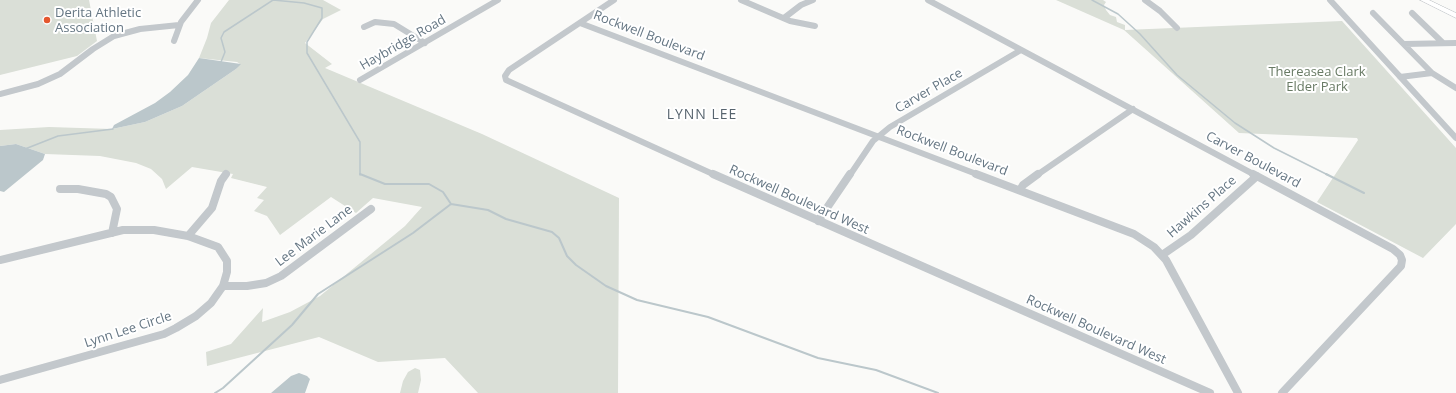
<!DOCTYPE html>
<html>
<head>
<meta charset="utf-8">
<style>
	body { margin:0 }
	canvas { display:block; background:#fafaf8 }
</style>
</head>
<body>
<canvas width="1456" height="393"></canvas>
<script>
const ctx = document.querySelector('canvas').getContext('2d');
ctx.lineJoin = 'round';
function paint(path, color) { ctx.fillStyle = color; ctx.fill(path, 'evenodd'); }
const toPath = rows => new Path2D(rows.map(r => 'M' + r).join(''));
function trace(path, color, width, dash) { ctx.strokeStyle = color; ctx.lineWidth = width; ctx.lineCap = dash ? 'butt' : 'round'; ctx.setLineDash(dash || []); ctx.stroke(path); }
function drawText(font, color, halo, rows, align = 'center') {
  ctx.font = font + ' "Open Sans",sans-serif'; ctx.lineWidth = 4; ctx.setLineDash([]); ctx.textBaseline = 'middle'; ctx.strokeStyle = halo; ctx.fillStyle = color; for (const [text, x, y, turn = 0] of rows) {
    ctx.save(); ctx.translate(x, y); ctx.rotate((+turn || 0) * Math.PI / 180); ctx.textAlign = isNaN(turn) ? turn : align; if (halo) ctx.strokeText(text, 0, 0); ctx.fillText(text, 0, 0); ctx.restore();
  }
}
const green = toPath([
	[0,0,89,0,97,41,77,56,0,75],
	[229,0,323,0,341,10,323,19,305,43,332,64,325,68,482,134,619,198,618,393,478,393,445,358,378,362,319,337,207,366,206,352,231,344,263,308,262,322,290,312,320,296,405,226,422,207,373,198,356,213,331,197,280,235,267,216,254,211,264,200,257,198,267,187,231,178,233,174,192,167,166,189,162,179,151,169,136,163,100,156,45,154,16,144,0,146,0,130,49,127,112,129,145,122,182,106,236,69,240,64,237,62,199,58,207,38,211,23],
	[1056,0,1103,0,1106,2,1104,5,1106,10,1110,15,1116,17,1117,22,1125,25,1125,30,1342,21,1456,148,1456,224,1423,258,1317,202,1358,140,1357,138,1239,133,1124,30],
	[415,368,420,370,421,380,418,393,400,393,403,381,408,372]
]);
const water = toPath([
	[199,58,241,64,236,69,182,106,145,122,112,129,114,125,155,103,170,92,188,75],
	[16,144,45,154,43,160,4,192,0,191,0,146],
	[299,373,307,376,310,379,305,393,271,393,291,376]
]);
const streamFar1 = toPath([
	[273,0,304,3,322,8,322,18,307,42,307,53,360,142,360,175],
	[1092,0,1118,14,1140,34,1177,75,1235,123,1274,148,1328,175],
	[221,62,225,52,221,38,224,32,273,0],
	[25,149,58,136,113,129]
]);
const stream = toPath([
	[360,174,385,184,429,184,443,192,451,204,488,210,506,219,552,232,559,238,567,256,576,265,606,286,637,300,708,317,818,358,876,370,938,393],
	[1326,174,1364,193],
	[215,393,223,388,292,325,318,294,413,233,451,204]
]);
const minorFar1 = toPath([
	[614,0,509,70,505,76,506,80,715,175],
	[741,0,790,21,815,26],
	[928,0,1255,175],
	[1145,0,1160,11,1177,28],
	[1330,0,1456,138],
	[1373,13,1432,73,1456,88],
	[1412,13,1443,43],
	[784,18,801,5,813,0],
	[580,23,979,175],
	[364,27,375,22,394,24,425,43],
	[174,41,181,22,198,0],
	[1404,44,1456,43],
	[1400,77,1432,73],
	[360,80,498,0],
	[0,94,38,84,60,74,93,49,114,36,140,29,179,25],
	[850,175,873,141,890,127,1021,50],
	[1037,175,1133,109]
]);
const minor = toPath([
	[713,174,1210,393],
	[976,174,1134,234,1154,247,1166,260,1238,393],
	[1253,174,1393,249,1400,255,1402,260,1401,266,1282,393],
	[60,189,78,189,106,194,111,197,117,209,112,233],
	[1020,190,1023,185,1038,174],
	[818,221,850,174],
	[188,236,212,208,221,181,226,174],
	[1162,255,1191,235,1257,176],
	[0,260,123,230,154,230,188,236,218,247,227,261,227,272,223,286,211,303,196,316,176,328,164,334,0,380],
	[223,286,247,286,266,283,281,276,371,209]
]);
const major = toPath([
	[1420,0,1429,0,1456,13,1456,18,1420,0]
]);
const markers = [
	[47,20,4,"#e4572e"]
];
const poiNames = [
	["Derita Athletic",55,13],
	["Association",55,28]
];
const streetNames = [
	["Rockwell Boulevard",649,36,21],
	["Haybridge Road",403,43,-30],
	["Carver Place",929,91,-30],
	["Rockwell Boulevard",952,151,21],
	["Carver Boulevard",1253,160,28],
	["Rockwell Boulevard West",799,200,24],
	["Hawkins Place",1202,207,-41],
	["Lee Marie Lane",314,236,-37],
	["Lynn Lee Circle",128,330,-18],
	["Rockwell Boulevard West",1096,330,24]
];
const parkNames = [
	["Thereasea Clark",1317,72],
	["Elder Park",1317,87]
];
const neighbourhoodNames = [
	["LYNN LEE",702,115]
];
paint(green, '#dadfd7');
paint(water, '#bbc7cb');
trace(streamFar1, '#bbc7cb', 1.5);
trace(stream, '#bbc7cb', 2);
trace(major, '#b5babe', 1);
trace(minorFar1, '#c3c8cc', 6);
trace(minor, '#c3c8cc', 8);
paint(major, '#fff');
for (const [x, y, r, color] of markers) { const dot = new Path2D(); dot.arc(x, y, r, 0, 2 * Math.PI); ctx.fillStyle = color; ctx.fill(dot); trace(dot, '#fff', 1.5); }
drawText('13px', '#657683', '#fff', poiNames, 'left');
drawText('13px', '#657683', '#fff', streetNames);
drawText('13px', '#687a64', '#fff', parkNames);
ctx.letterSpacing = '1px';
drawText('14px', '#57646e', '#fff', neighbourhoodNames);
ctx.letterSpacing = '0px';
</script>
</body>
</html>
